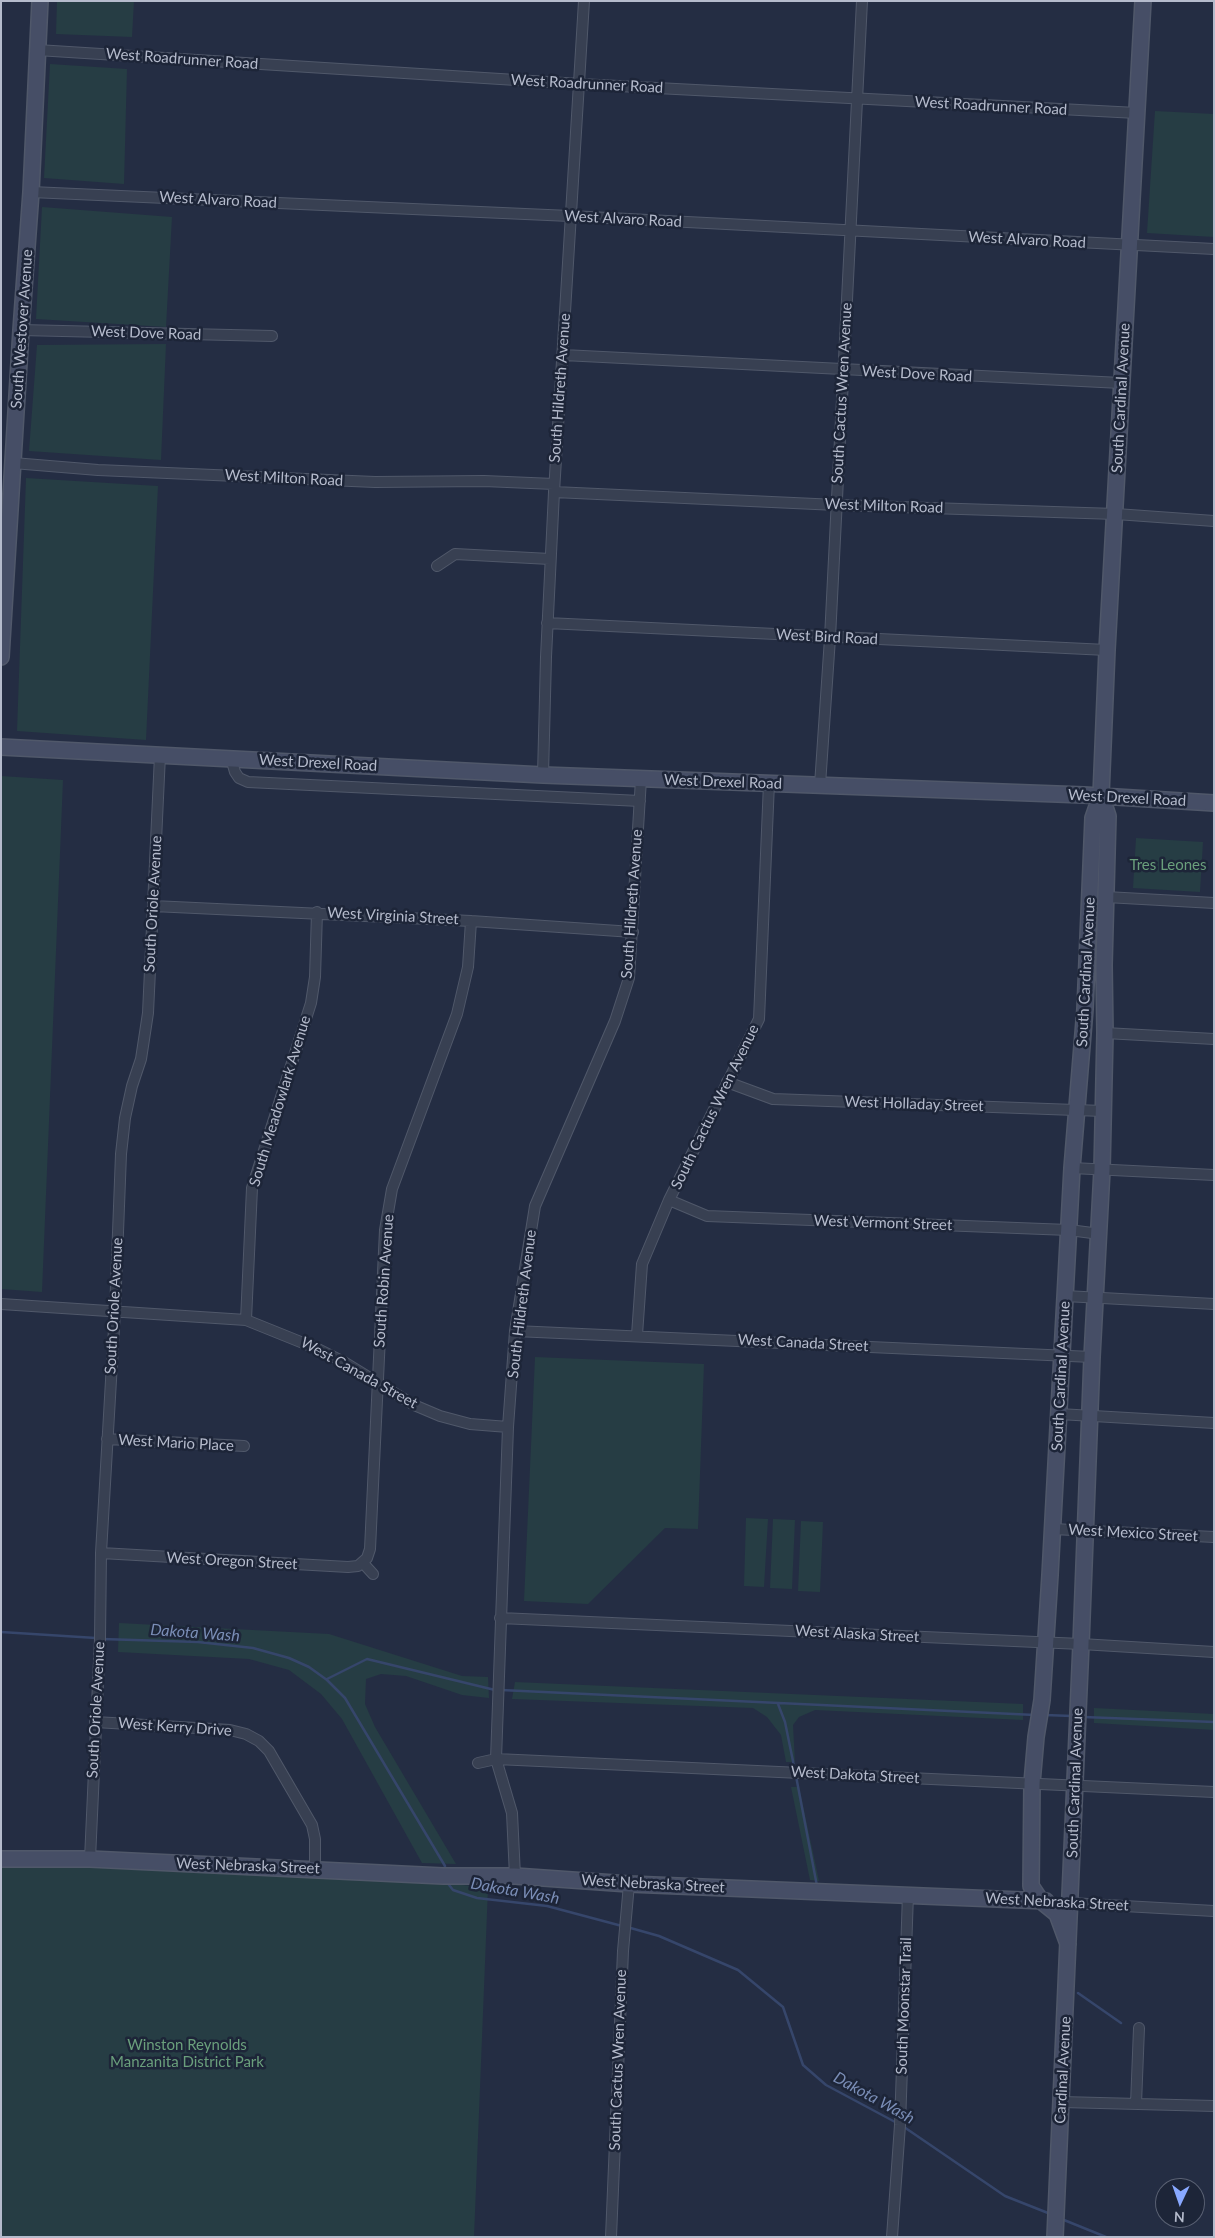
<!DOCTYPE html>
<html>
<head>
<meta charset="utf-8">
<style>
	body { margin:0 }
	#map { position:relative; width:1215px; height:2238px; overflow:hidden; background:#242d43; font-family:Lato,sans-serif }
	canvas { display:block }
	.frame { position:absolute; inset:0; border:2px solid #b5bbcc; pointer-events:none }
	.north { position:absolute; left:1155px; top:2178px; width:50px; height:50px; box-sizing:border-box; background:#1d2538; border:1px solid #5a6173; border-radius:50%; rotate:183deg; font-size:14px; font-weight:700; line-height:20px; text-align:center; color:#b5bbcc }
	.north::after { content:''; display:block; margin:auto; width:18px; height:22px; background:#88a8ff; clip-path:polygon(50% 0,100% 100%,50% 72%,0 100%) }
</style>
</head>
<body>
<div id="map">
<canvas width="1215" height="2238"></canvas>
<div class="frame"></div>
<div class="north">N</div>
</div>
<script>
const ctx = document.querySelector('canvas').getContext('2d');
ctx.lineJoin = 'round';
function paint(path, color) { ctx.fillStyle = color; ctx.fill(path, 'evenodd'); }
const toPath = rows => new Path2D(rows.map(r => 'M' + r).join(''));
function trace(path, color, width, dash) { ctx.strokeStyle = color; ctx.lineWidth = width; ctx.lineCap = dash ? 'butt' : 'round'; ctx.setLineDash(dash || []); ctx.stroke(path); }
function drawText(font, color, halo, rows, align = 'center') {
  ctx.font = font + ' Lato,sans-serif'; ctx.lineWidth = 5; ctx.setLineDash([]); ctx.textBaseline = 'middle'; ctx.strokeStyle = halo; ctx.fillStyle = color; for (const [text, x, y, turn = 0] of rows) {
    ctx.save(); ctx.translate(x, y); ctx.rotate((+turn || 0) * Math.PI / 180); ctx.textAlign = isNaN(turn) ? turn : align; if (halo) ctx.strokeText(text, 0, 0); ctx.fillText(text, 0, 0); ctx.restore();
  }
}
const green = toPath([
	[57,1,134,1,132,37,56,34],
	[50,64,127,69,124,184,44,178],
	[1155,111,1214,114,1214,237,1147,233],
	[42,207,172,217,166,327,36,319],
	[166,344,161,460,29,451,37,345],
	[26,478,158,486,146,740,17,731],
	[1,776,63,780,42,1292,1,1289],
	[1136,838,1203,842,1200,892,1133,888],
	[535,1357,704,1364,698,1529,665,1528,588,1604,524,1601],
	[746,1518,768,1519,764,1587,744,1586],
	[773,1519,795,1520,792,1589,770,1588],
	[801,1521,823,1522,820,1592,798,1591],
	[119,1623,329,1634,462,1676,488,1677,489,1698,462,1695,406,1676,381,1674,366,1679,365,1704,375,1727,456,1864,422,1863,342,1719,321,1694,289,1670,249,1659,118,1652],
	[515,1682,1023,1704,1023,1720,815,1710,799,1717,793,1725,795,1762,786,1762,781,1735,767,1717,753,1708,512,1699],
	[1094,1708,1214,1714,1214,1730,1094,1723],
	[791,1787,799,1787,819,1881,810,1880],
	[1,1863,88,1864,429,1881,488,1888,474,2237,1,2237]
]);
const stream = toPath([
	[1,1632,96,1638],
	[102,1639,198,1642,253,1648,289,1658,309,1667,327,1680,345,1698,445,1866,444,1871],
	[327,1679,367,1659,495,1690],
	[501,1690,1035,1715],
	[778,1704,785,1722,795,1771],
	[1045,1715,1072,1716],
	[1083,1717,1214,1722],
	[796,1776,817,1886],
	[446,1881,453,1890,477,1898,547,1906,622,1926],
	[627,1927,659,1936,738,1970,783,2007,803,2065,826,2085,897,2123],
	[1078,1993,1121,2023],
	[904,2127,1005,2196,1048,2213],
	[1064,2220,1106,2237]
]);
const street = toPath([
	[37,50,580,84,1137,113],
	[31,192,570,216,1214,249],
	[21,330,272,336],
	[563,355,1121,383],
	[13,463,98,470,375,482,484,481,554,484],
	[554,492,837,505,1116,514,1214,521],
	[437,566,455,554,550,559],
	[547,623,1107,650],
	[231,758,235,772,239,778,248,782,640,801],
	[543,775,546,657,554,492,584,1],
	[820,785,830,638,862,1],
	[1106,897,1214,903],
	[153,906,471,921,633,932],
	[1105,1033,1214,1039],
	[727,1082,773,1099,1103,1111],
	[1072,1168,1214,1175],
	[669,1200,707,1216,1069,1230,1100,1234],
	[1065,1296,1214,1304],
	[1,1304,246,1320,318,1349,344,1362,414,1405,440,1416,470,1424,508,1427],
	[246,1320,252,1188,311,1003,315,977,317,912],
	[515,1331,1092,1357],
	[637,1335,642,1264,669,1200,759,1019,769,783],
	[1059,1414,1214,1423],
	[107,1439,244,1446],
	[1053,1529,1214,1537],
	[101,1553,348,1567,358,1566,367,1558,370,1549,385,1230,392,1189,457,1014,468,967,471,921],
	[363,1563,373,1574],
	[500,1618,1081,1644,1214,1652],
	[95,1722,230,1730,246,1734,259,1741,269,1751,312,1825,315,1839,315,1869],
	[478,1763,496,1759,1214,1792],
	[90,1859,100,1639,101,1553,115,1311,121,1154,125,1118,132,1086,141,1059,148,1013,160,755],
	[515,1876,512,1813,496,1759,508,1427,515,1331,535,1206,615,1021,629,978,641,779],
	[1070,1903,1214,1911],
	[1062,2102,1214,2106],
	[1136,2104,1139,2028],
	[611,2237,623,1951,629,1884],
	[892,2237,900,2125,908,1894]
]);
const secondary = toPath([
	[1,657,21,330,31,192,40,1],
	[1,747,543,775,1084,795,1214,803],
	[1,1859,90,1859,443,1876,515,1876,629,1884,1046,1901],
	[1068,1944,1057,1914,1041,1901,1031,1886,1032,1783,1036,1737,1042,1700,1050,1575,1072,1168,1085,1009,1093,818,1101,795,1107,650,1143,1],
	[1055,2237,1081,1644,1092,1357,1102,1170,1105,1033,1104,965,1108,816,1101,795]
]);
const streetNames = [
	["West Roadrunner Road",182,59,4],
	["West Roadrunner Road",587,84,3],
	["West Roadrunner Road",991,106,3],
	["West Alvaro Road",218,200,3],
	["West Alvaro Road",623,219,3],
	["West Alvaro Road",1027,240,3],
	["South Westover Avenue",22,329,-86],
	["West Dove Road",146,333,2],
	["West Dove Road",917,374,3],
	["South Hildreth Avenue",560,388,-86],
	["South Cactus Wren Avenue",842,393,-87],
	["South Cardinal Avenue",1121,398,-87],
	["West Milton Road",284,478,3],
	["West Milton Road",884,506,2],
	["West Bird Road",827,637,3],
	["West Drexel Road",318,763,3],
	["West Drexel Road",723,782,2],
	["West Drexel Road",1127,798,3],
	["South Oriole Avenue",153,904,-87],
	["South Hildreth Avenue",632,904,-86],
	["West Virginia Street",393,916,3],
	["South Cardinal Avenue",1086,972,-87],
	["South Meadowlark Avenue",280,1101,-73],
	["West Holladay Street",914,1104,2],
	["South Cactus Wren Avenue",715,1107,-64],
	["West Vermont Street",883,1223,2],
	["South Robin Avenue",384,1281,-86],
	["South Hildreth Avenue",522,1304,-83],
	["South Oriole Avenue",114,1306,-87],
	["West Canada Street",803,1343,3],
	["West Canada Street",359,1373,29],
	["South Cardinal Avenue",1061,1376,-87],
	["West Mario Place",176,1443,3],
	["West Mexico Street",1133,1533,3],
	["West Oregon Street",232,1561,3],
	["West Alaska Street",857,1634,3],
	["South Oriole Avenue",96,1710,-87],
	["West Kerry Drive",175,1727,4],
	["West Dakota Street",855,1775,3],
	["South Cardinal Avenue",1075,1783,-88],
	["West Nebraska Street",248,1866,2],
	["West Nebraska Street",653,1884,3],
	["West Nebraska Street",1057,1902,3],
	["South Moonstar Trail",904,2006,-88],
	["South Cactus Wren Avenue",618,2060,-88],
	["Cardinal Avenue",1063,2070,-87]
];
const parkNames = [
	["Tres Leones",1168,865],
	["Winston Reynolds",187,2045],
	["Manzanita District Park",187,2062]
];
const waterNames = [
	["Dakota Wash",195,1633,4],
	["Dakota Wash",515,1891,10],
	["Dakota Wash",874,2098,29]
];
paint(green, '#263d44');
trace(stream, '#36466b', 2.5);
trace(street, '#50586a', 12);
trace(secondary, '#50586a', 18);
trace(street, '#384052', 10);
trace(secondary, '#464e66', 15);
drawText('15px', '#b5bbcc', '#1d2538', streetNames);
drawText('15px', '#6a9f7c', '#1d2538', parkNames);
drawText('italic 16px', '#7a8db6', '#1d2538', waterNames);
</script>
</body>
</html>
